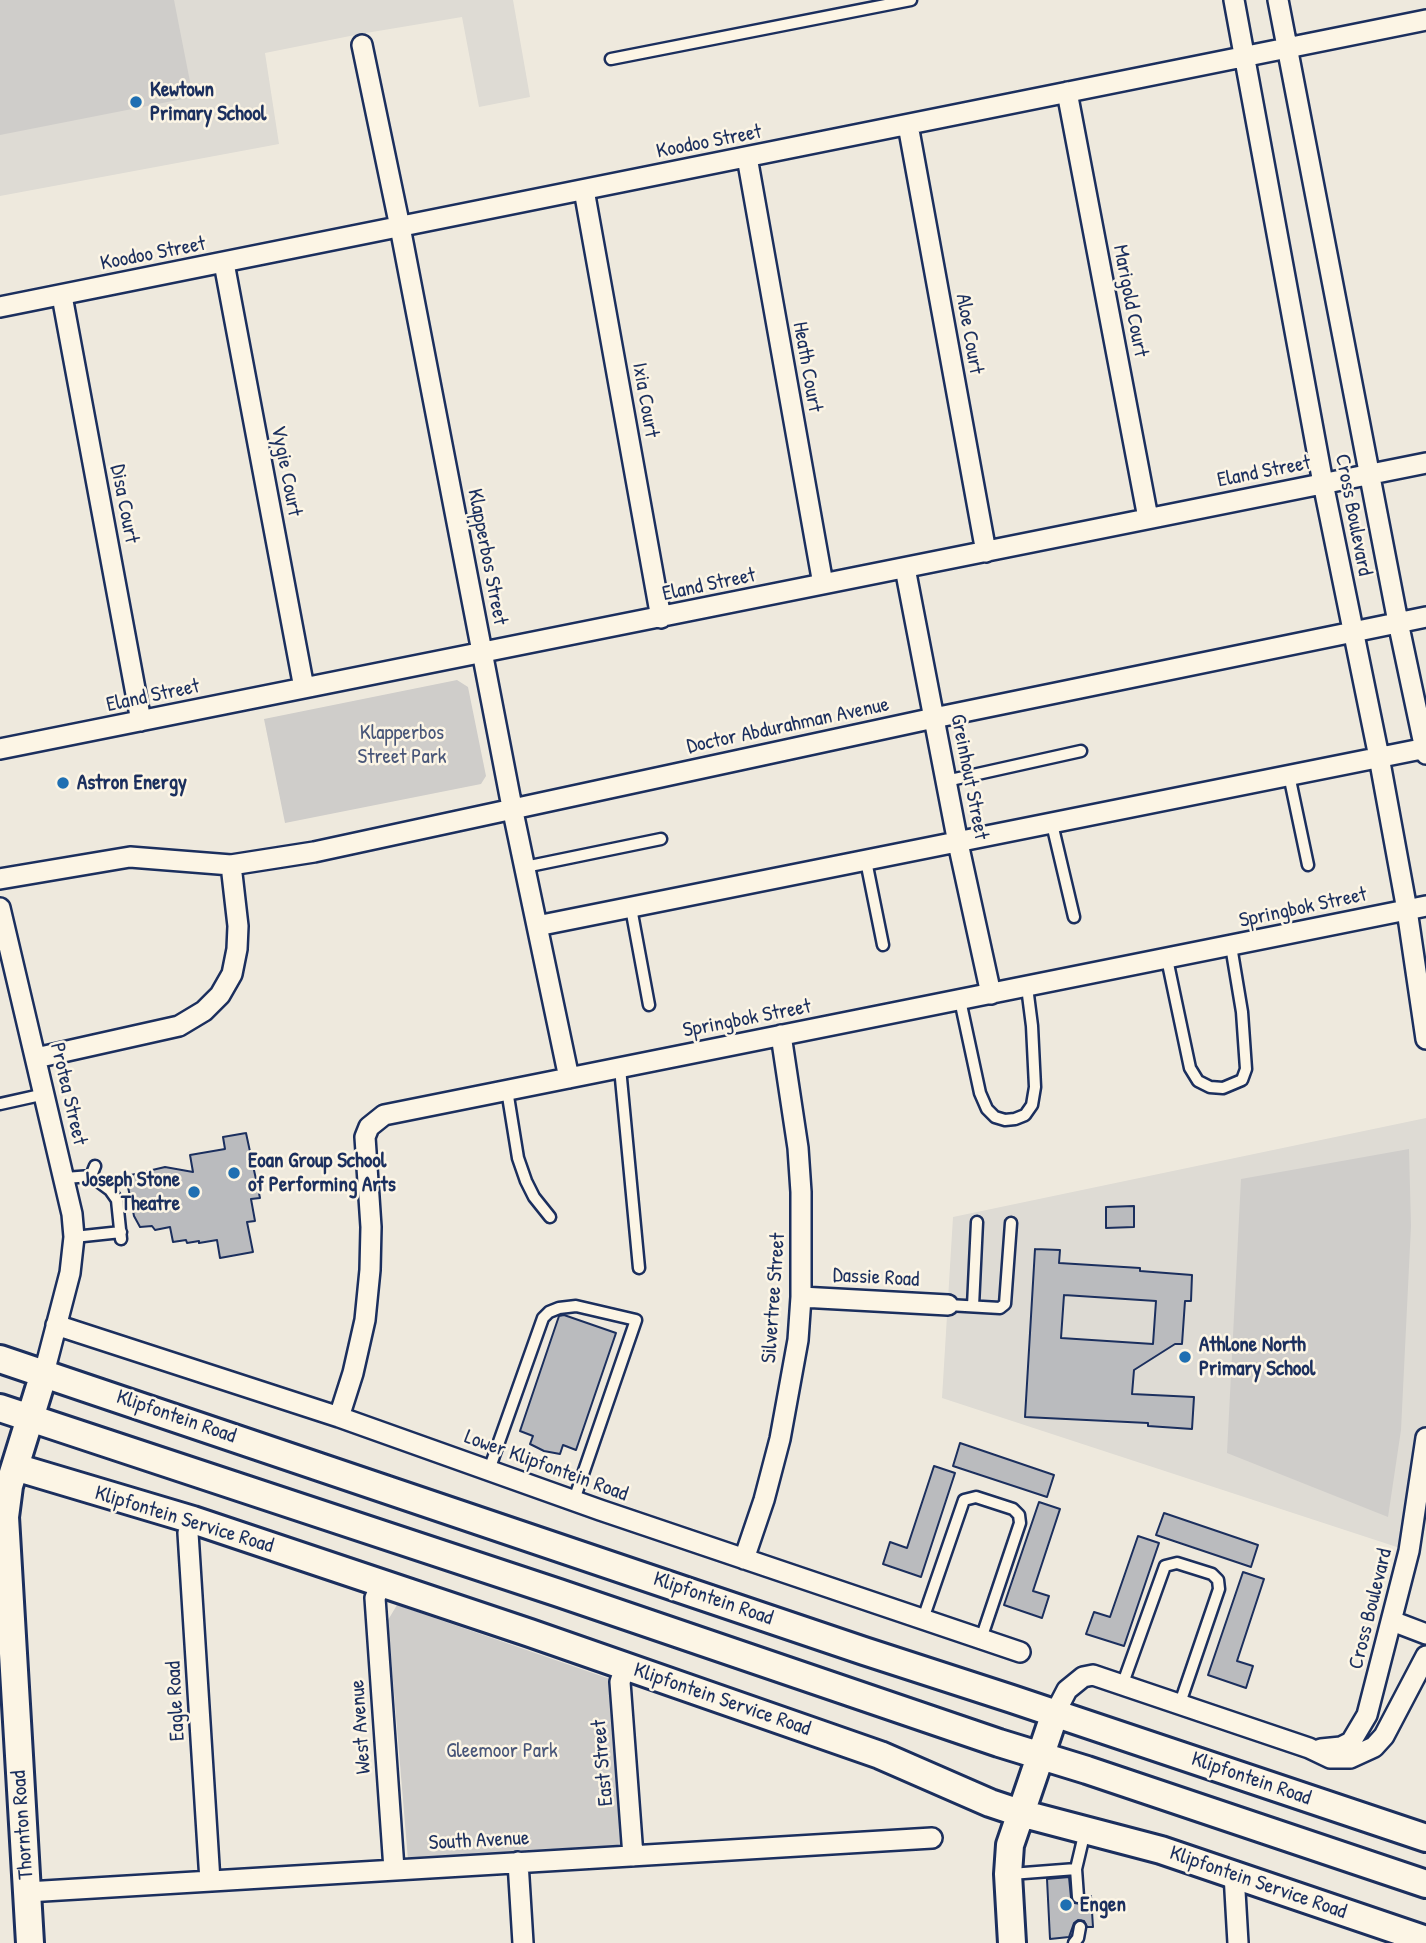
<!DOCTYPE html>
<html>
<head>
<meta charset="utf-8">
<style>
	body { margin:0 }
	canvas { display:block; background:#eee9dd }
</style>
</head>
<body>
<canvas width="1426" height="1943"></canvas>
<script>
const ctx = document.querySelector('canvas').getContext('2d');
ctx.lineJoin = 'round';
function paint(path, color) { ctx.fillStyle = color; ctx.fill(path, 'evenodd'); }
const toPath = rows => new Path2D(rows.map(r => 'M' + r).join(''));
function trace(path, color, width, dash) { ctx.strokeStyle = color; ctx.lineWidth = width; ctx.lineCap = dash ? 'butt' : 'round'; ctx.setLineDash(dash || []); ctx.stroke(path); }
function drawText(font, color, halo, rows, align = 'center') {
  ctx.font = font + ' "Patrick Hand",sans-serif'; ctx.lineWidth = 5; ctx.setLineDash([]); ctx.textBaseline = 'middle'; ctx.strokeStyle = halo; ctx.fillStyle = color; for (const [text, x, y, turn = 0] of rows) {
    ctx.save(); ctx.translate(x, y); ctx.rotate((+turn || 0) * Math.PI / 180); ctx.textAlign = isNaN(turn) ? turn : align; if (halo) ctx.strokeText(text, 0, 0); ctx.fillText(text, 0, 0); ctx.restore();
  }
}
const built = toPath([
	[0,0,513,0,530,97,479,107,462,17,360,34,265,53,279,144,0,196],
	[1426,1118,1426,1438,1409,1551,942,1398,953,1217]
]);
const green = toPath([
	[0,0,174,0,193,97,0,135],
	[457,680,468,687,486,776,481,784,285,823,264,719],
	[1409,1149,1411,1226,1401,1430,1388,1517,1227,1453,1241,1179],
	[397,1605,613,1680,626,1849,408,1860,388,1620]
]);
const building = toPath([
	[246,1133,260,1198,251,1199,255,1221,247,1222,253,1252,220,1258,217,1240,199,1243,199,1241,187,1243,186,1240,173,1242,170,1227,155,1230,152,1226,140,1227,134,1216,128,1187,131,1175,165,1167,193,1172,190,1155,225,1149,223,1137,246,1133],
	[1134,1206,1134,1227,1106,1228,1106,1207,1134,1206],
	[1035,1249,1060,1250,1059,1263,1140,1268,1140,1271,1192,1275,1191,1301,1185,1301,1182,1344,1175,1344,1134,1370,1132,1394,1194,1397,1192,1429,1148,1426,1148,1423,1025,1417,1035,1249],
	[1064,1295,1156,1301,1153,1344,1061,1338,1064,1295],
	[564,1315,616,1333,576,1450,563,1445,560,1454,544,1451,530,1444,533,1436,520,1431,559,1316,564,1315],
	[960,1443,1054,1475,1047,1497,953,1466,960,1443],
	[934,1466,955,1473,921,1577,883,1564,890,1542,907,1548,934,1466],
	[1039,1502,1060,1509,1033,1591,1049,1596,1042,1618,1004,1605,1039,1502],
	[1164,1513,1258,1545,1251,1567,1156,1535,1164,1513],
	[1138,1536,1159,1543,1124,1646,1086,1634,1094,1612,1110,1617,1138,1536],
	[1243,1572,1264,1579,1237,1661,1253,1666,1246,1688,1208,1675,1243,1572],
	[1069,1877,1071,1898,1074,1903,1082,1903,1085,1896,1091,1896,1093,1927,1087,1927,1084,1921,1078,1920,1074,1923,1069,1937,1050,1939,1047,1879,1069,1877]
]);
const lane = toPath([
	[611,59,911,0],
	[1289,775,1308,865],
	[946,781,1081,751],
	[1052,824,1074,917],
	[866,861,883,945],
	[525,867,661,839],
	[631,908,649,1005],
	[1167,959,1190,1068,1198,1081,1210,1087,1223,1088,1242,1080,1246,1069,1242,1012,1231,946],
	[960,1000,980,1093,987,1109,995,1117,1005,1120,1015,1119,1025,1115,1032,1105,1035,1087,1032,1026,1027,987],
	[620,1068,639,1268],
	[507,1090,518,1158,526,1181,534,1197,550,1217],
	[0,1104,45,1094],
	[91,1176,95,1166],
	[65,1178,91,1176,110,1190,117,1200,121,1239],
	[74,1237,121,1232],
	[948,1305,1000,1308,1005,1304,1011,1223],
	[973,1306,977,1222],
	[489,1470,543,1318,549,1312,559,1308,576,1306,636,1320,574,1500],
	[923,1619,964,1500,976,1497,1013,1509,1019,1515,1020,1523,981,1639],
	[1123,1683,1165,1566,1177,1563,1212,1574,1218,1580,1219,1589,1180,1703],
	[1011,1874,1076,1869],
	[1078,1897,1076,1869,1085,1831],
	[1074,1943,1078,1938,1080,1927]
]);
const street = toPath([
	[1234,0,1323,483,1379,757,1407,910,1426,1039],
	[1278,0,1398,622,1426,754],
	[362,45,400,227,512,807,569,1078],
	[1067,92,1148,518],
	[908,125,986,552],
	[747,157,823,584],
	[584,190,661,618],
	[224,263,304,688],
	[62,296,141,721],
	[0,307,1426,20],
	[905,568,958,843,991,994],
	[0,749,1426,463],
	[0,879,130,857,231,865,314,852,934,718,1426,617],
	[0,908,72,1214,74,1237,70,1273,44,1373],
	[537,926,1426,748],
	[36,1058,179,1026,204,1011,220,995,232,974,237,949,238,926,231,865],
	[801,1297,948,1305],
	[56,1325,339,1417,600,1510,1020,1652],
	[339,1417,353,1373,365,1320,370,1270,371,1227,365,1137,369,1127,384,1115,1426,906],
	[193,1520,188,1533,210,1881],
	[744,1559,764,1500,780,1439,798,1340,801,1297,801,1192,798,1148,781,1035],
	[381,1584,375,1598,394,1869],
	[1392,1621,1426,1634],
	[625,1667,620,1682,633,1856],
	[1055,1713,1067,1690,1083,1677,1093,1675,1309,1748,1330,1758,1350,1758,1374,1747,1384,1736,1426,1656],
	[1321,1749,1341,1747,1351,1742,1367,1715,1409,1551,1426,1438],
	[518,1862,523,1943],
	[1234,1874,1238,1943],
	[27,1892,932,1838]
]);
const secondary = toPath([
	[0,1359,864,1651,1012,1699,1426,1838],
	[0,1408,559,1593,999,1743,1087,1770,1426,1884],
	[15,1467,193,1520,530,1633,880,1755,990,1803,1020,1813,1161,1850,1426,1940],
	[30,1943,5,1517,9,1486,44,1373],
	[1012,1943,1008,1874,1010,1845,1055,1713]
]);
const markers = [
	[136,102,7,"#1f6fb2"],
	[63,783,7,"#1f6fb2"],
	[234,1173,7,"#1f6fb2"],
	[194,1192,7,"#1f6fb2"],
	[1185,1357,7,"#1f6fb2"],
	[1066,1905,7,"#1f6fb2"]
];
const poiNames = [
	["Kewtown",150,90],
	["Primary School",150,114],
	["Astron Energy",77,783],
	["Eoan Group School",248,1161],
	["of Performing Arts",248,1185],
	["Joseph Stone",180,1180,"right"],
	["Theatre",180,1204,"right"],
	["Athlone North",1199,1345],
	["Primary School",1199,1369],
	["Engen",1080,1905]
];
const streetNames = [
	["Koodoo Street",709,142,-11],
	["Koodoo Street",153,254,-11],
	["Marigold Court",1130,301,79],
	["Aloe Court",969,334,80],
	["Heath Court",807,367,80],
	["Ixia Court",645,400,80],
	["Vygie Court",286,471,79],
	["Eland Street",1264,472,-11],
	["Disa Court",124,504,79],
	["Cross Boulevard",1353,515,79],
	["Klapperbos Street",487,557,79],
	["Eland Street",709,585,-12],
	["Eland Street",153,696,-12],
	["Doctor Abdurahman Avenue",788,726,-12],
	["Greinhout Street",969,777,79],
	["Springbok Street",1303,908,-12],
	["Springbok Street",747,1019,-11],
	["Protea Street",68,1094,77],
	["Dassie Road",876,1278,3],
	["Silvertree Street",774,1298,-86],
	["Klipfontein Road",176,1417,19],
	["Lower Klipfontein Road",546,1466,20],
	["Klipfontein Service Road",184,1520,17],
	["Klipfontein Road",713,1599,19],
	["Cross Boulevard",1371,1609,-76],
	["Klipfontein Service Road",722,1700,19],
	["Eagle Road",176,1701,-93],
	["West Avenue",361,1727,-94],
	["East Street",603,1763,-95],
	["Klipfontein Road",1251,1779,19],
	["Thornton Road",23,1825,-94],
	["South Avenue",479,1841,-3],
	["Klipfontein Service Road",1258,1883,19]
];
const parkNames = [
	["Klapperbos",402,733],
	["Street Park",402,757],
	["Gleemoor Park",502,1751]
];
paint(built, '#dedbd4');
paint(green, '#cfcdca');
paint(building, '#babbbe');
trace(building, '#1b2f5e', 2);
trace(lane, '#1b2f5e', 15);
trace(street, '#1b2f5e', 24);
trace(secondary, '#1b2f5e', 32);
trace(lane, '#fcf5e5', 10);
trace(street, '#fcf5e5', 19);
trace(secondary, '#fcf5e5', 26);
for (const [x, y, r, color] of markers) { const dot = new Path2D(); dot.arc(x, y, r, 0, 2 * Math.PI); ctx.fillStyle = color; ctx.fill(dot); trace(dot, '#fcf5e5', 2.5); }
drawText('bold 21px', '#1b2f5e', '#fcf5e5', poiNames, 'left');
drawText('21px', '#1b2f5e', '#fcf5e5', streetNames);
drawText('21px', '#485679', '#fcf5e5', parkNames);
</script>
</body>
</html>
